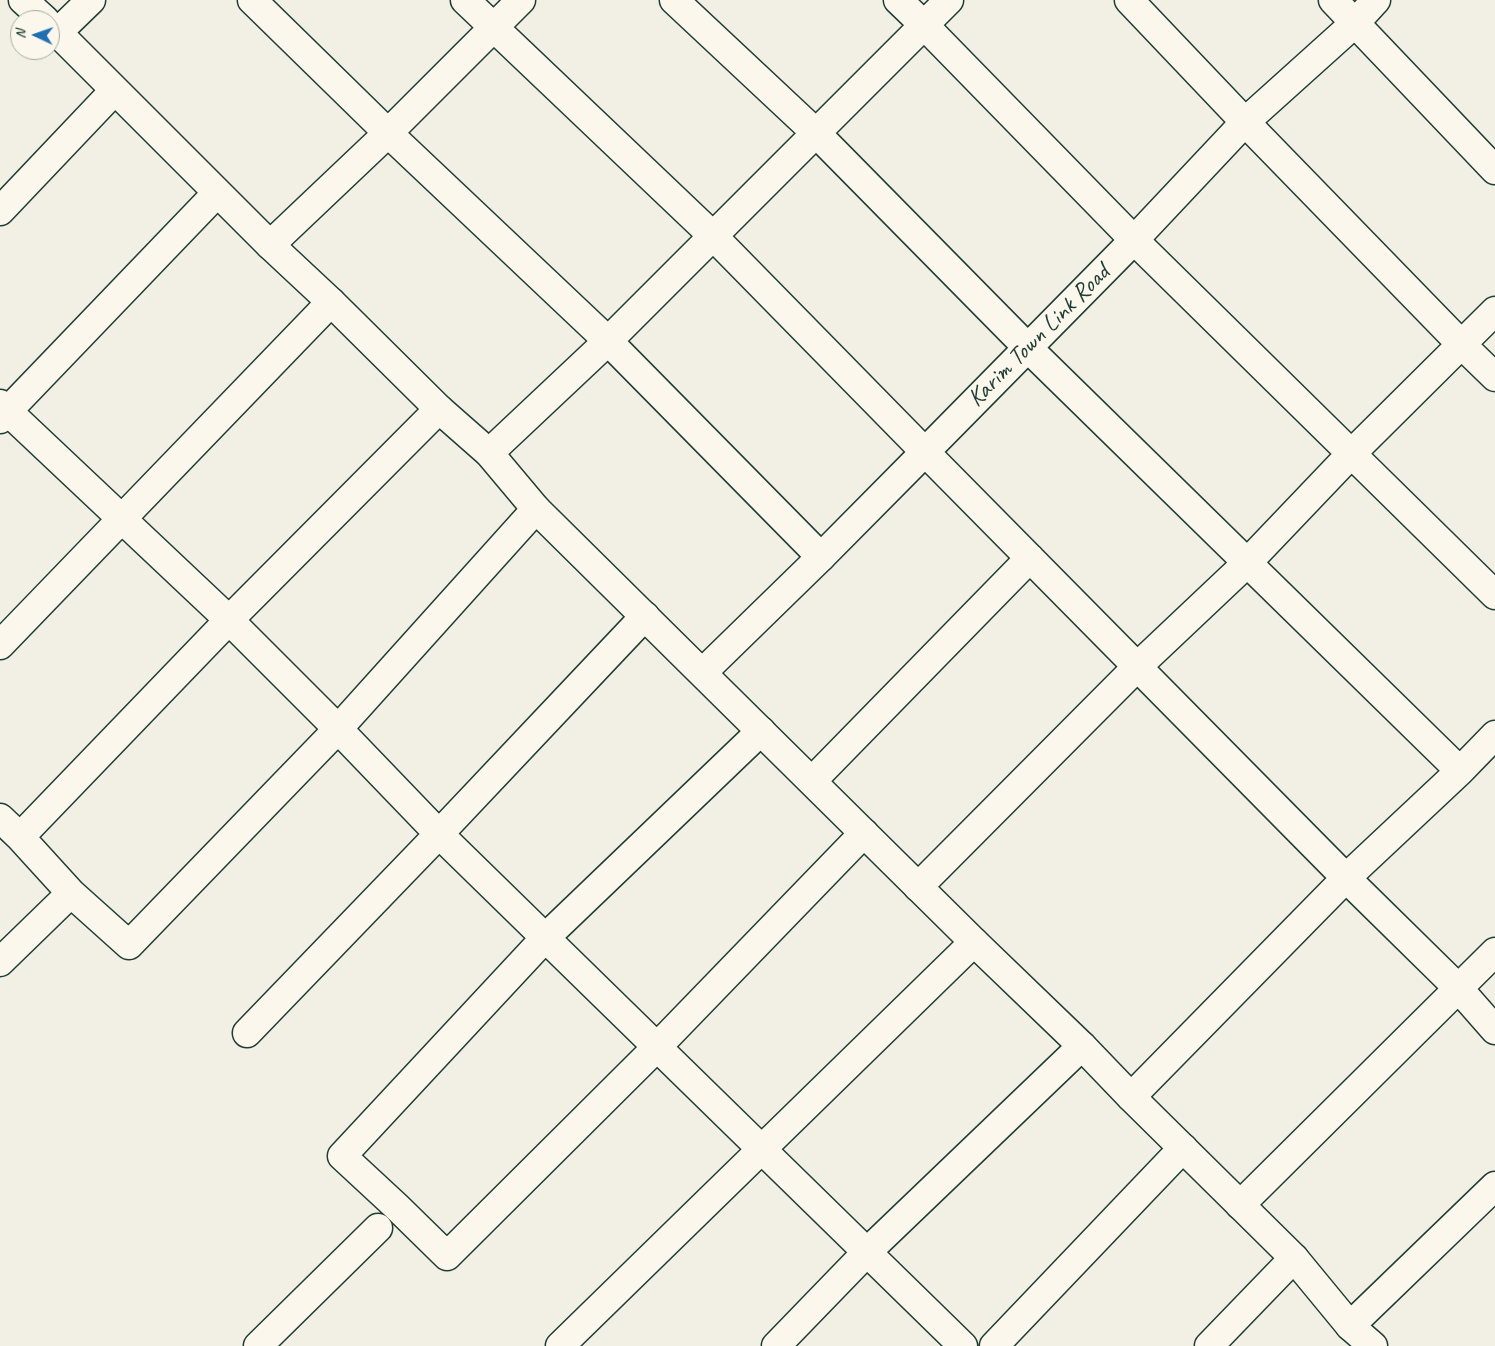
<!DOCTYPE html>
<html>
<head>
<meta charset="utf-8">
<style>
	body { margin:0 }
	#map { position:relative; width:1495px; height:1346px; overflow:hidden; background:#f2f0e5; font-family:Caveat,sans-serif }
	canvas { display:block }
	.north { position:absolute; left:10px; top:10px; width:50px; height:50px; box-sizing:border-box; background:#fbf7ec; border:1px solid #a3ada2; border-radius:50%; rotate:273deg; font-size:14px; font-weight:700; line-height:20px; text-align:center; color:#1f3d34 }
	.north::after { content:''; display:block; margin:auto; width:18px; height:22px; background:#1f6fb2; clip-path:polygon(50% 0,100% 100%,50% 72%,0 100%) }
</style>
</head>
<body>
<div id="map">
<canvas width="1495" height="1346"></canvas>
<div class="north">N</div>
</div>
<script>
const ctx = document.querySelector('canvas').getContext('2d');
ctx.lineJoin = 'round';
const toPath = rows => new Path2D(rows.map(r => 'M' + r).join(''));
function trace(path, color, width, dash) { ctx.strokeStyle = color; ctx.lineWidth = width; ctx.lineCap = dash ? 'butt' : 'round'; ctx.setLineDash(dash || []); ctx.stroke(path); }
function drawText(font, color, halo, rows, align = 'center') {
  ctx.font = font + ' Caveat,sans-serif'; ctx.lineWidth = 5; ctx.setLineDash([]); ctx.textBaseline = 'middle'; ctx.strokeStyle = halo; ctx.fillStyle = color; for (const [text, x, y, turn = 0] of rows) {
    ctx.save(); ctx.translate(x, y); ctx.rotate((+turn || 0) * Math.PI / 180); ctx.textAlign = isNaN(turn) ? turn : align; if (halo) ctx.strokeText(text, 0, 0); ctx.fillText(text, 0, 0); ctx.restore();
  }
}
const minor = toPath([
	[252,0,388,133,608,341,821,557],
	[465,0,713,236,925,452,1346,878,1459,989,1495,1030],
	[674,0,816,133,1028,348,1460,771],
	[898,0,924,25,1134,240,1495,595],
	[1129,0,1245,122,1461,344,1495,377],
	[1333,0,1495,170],
	[58,32,91,0],
	[0,211,114,91],
	[270,245,388,133,521,0],
	[0,404,229,620,338,729,439,834,963,1346],
	[0,419,217,193],
	[489,453,608,341,949,0],
	[0,645,331,302],
	[761,731,545,938,342,1156,397,1207,447,1256,657,1047,864,833],
	[812,781,1030,558],
	[0,818,20,837,71,893,129,945,338,729,536,509],
	[20,837,229,620,439,409],
	[918,887,1138,666,1247,563,1351,454,1495,311],
	[0,962,71,893],
	[247,1033,439,834,645,616],
	[1131,1097,1346,878,1460,771,1495,735],
	[1240,1205,1495,952],
	[1350,1326,1495,1186],
	[258,1346,378,1228],
	[560,1346,974,942],
	[776,1346,867,1252,1082,1046],
	[994,1346,1183,1148],
	[1209,1346,1294,1258]
]);
const tertiary = toPath([
	[23,0,45,20],
	[50,25,270,245,331,302,439,409,489,453,536,509,974,942,1082,1046,1131,1097,1294,1258,1350,1326,1373,1346],
	[702,673,821,557,925,452,1134,240,1245,122,1355,23,1376,0]
]);
const streetNames = [
	["Karim Town Link Road",1039,336,-45]
];
trace(minor, '#1f3d34', 31);
trace(tertiary, '#1f3d34', 31);
trace(minor, '#fbf7ec', 28);
trace(tertiary, '#fbf7ec', 28);
drawText('25px', '#1f3d34', '#fbf7ec', streetNames);
</script>
</body>
</html>
